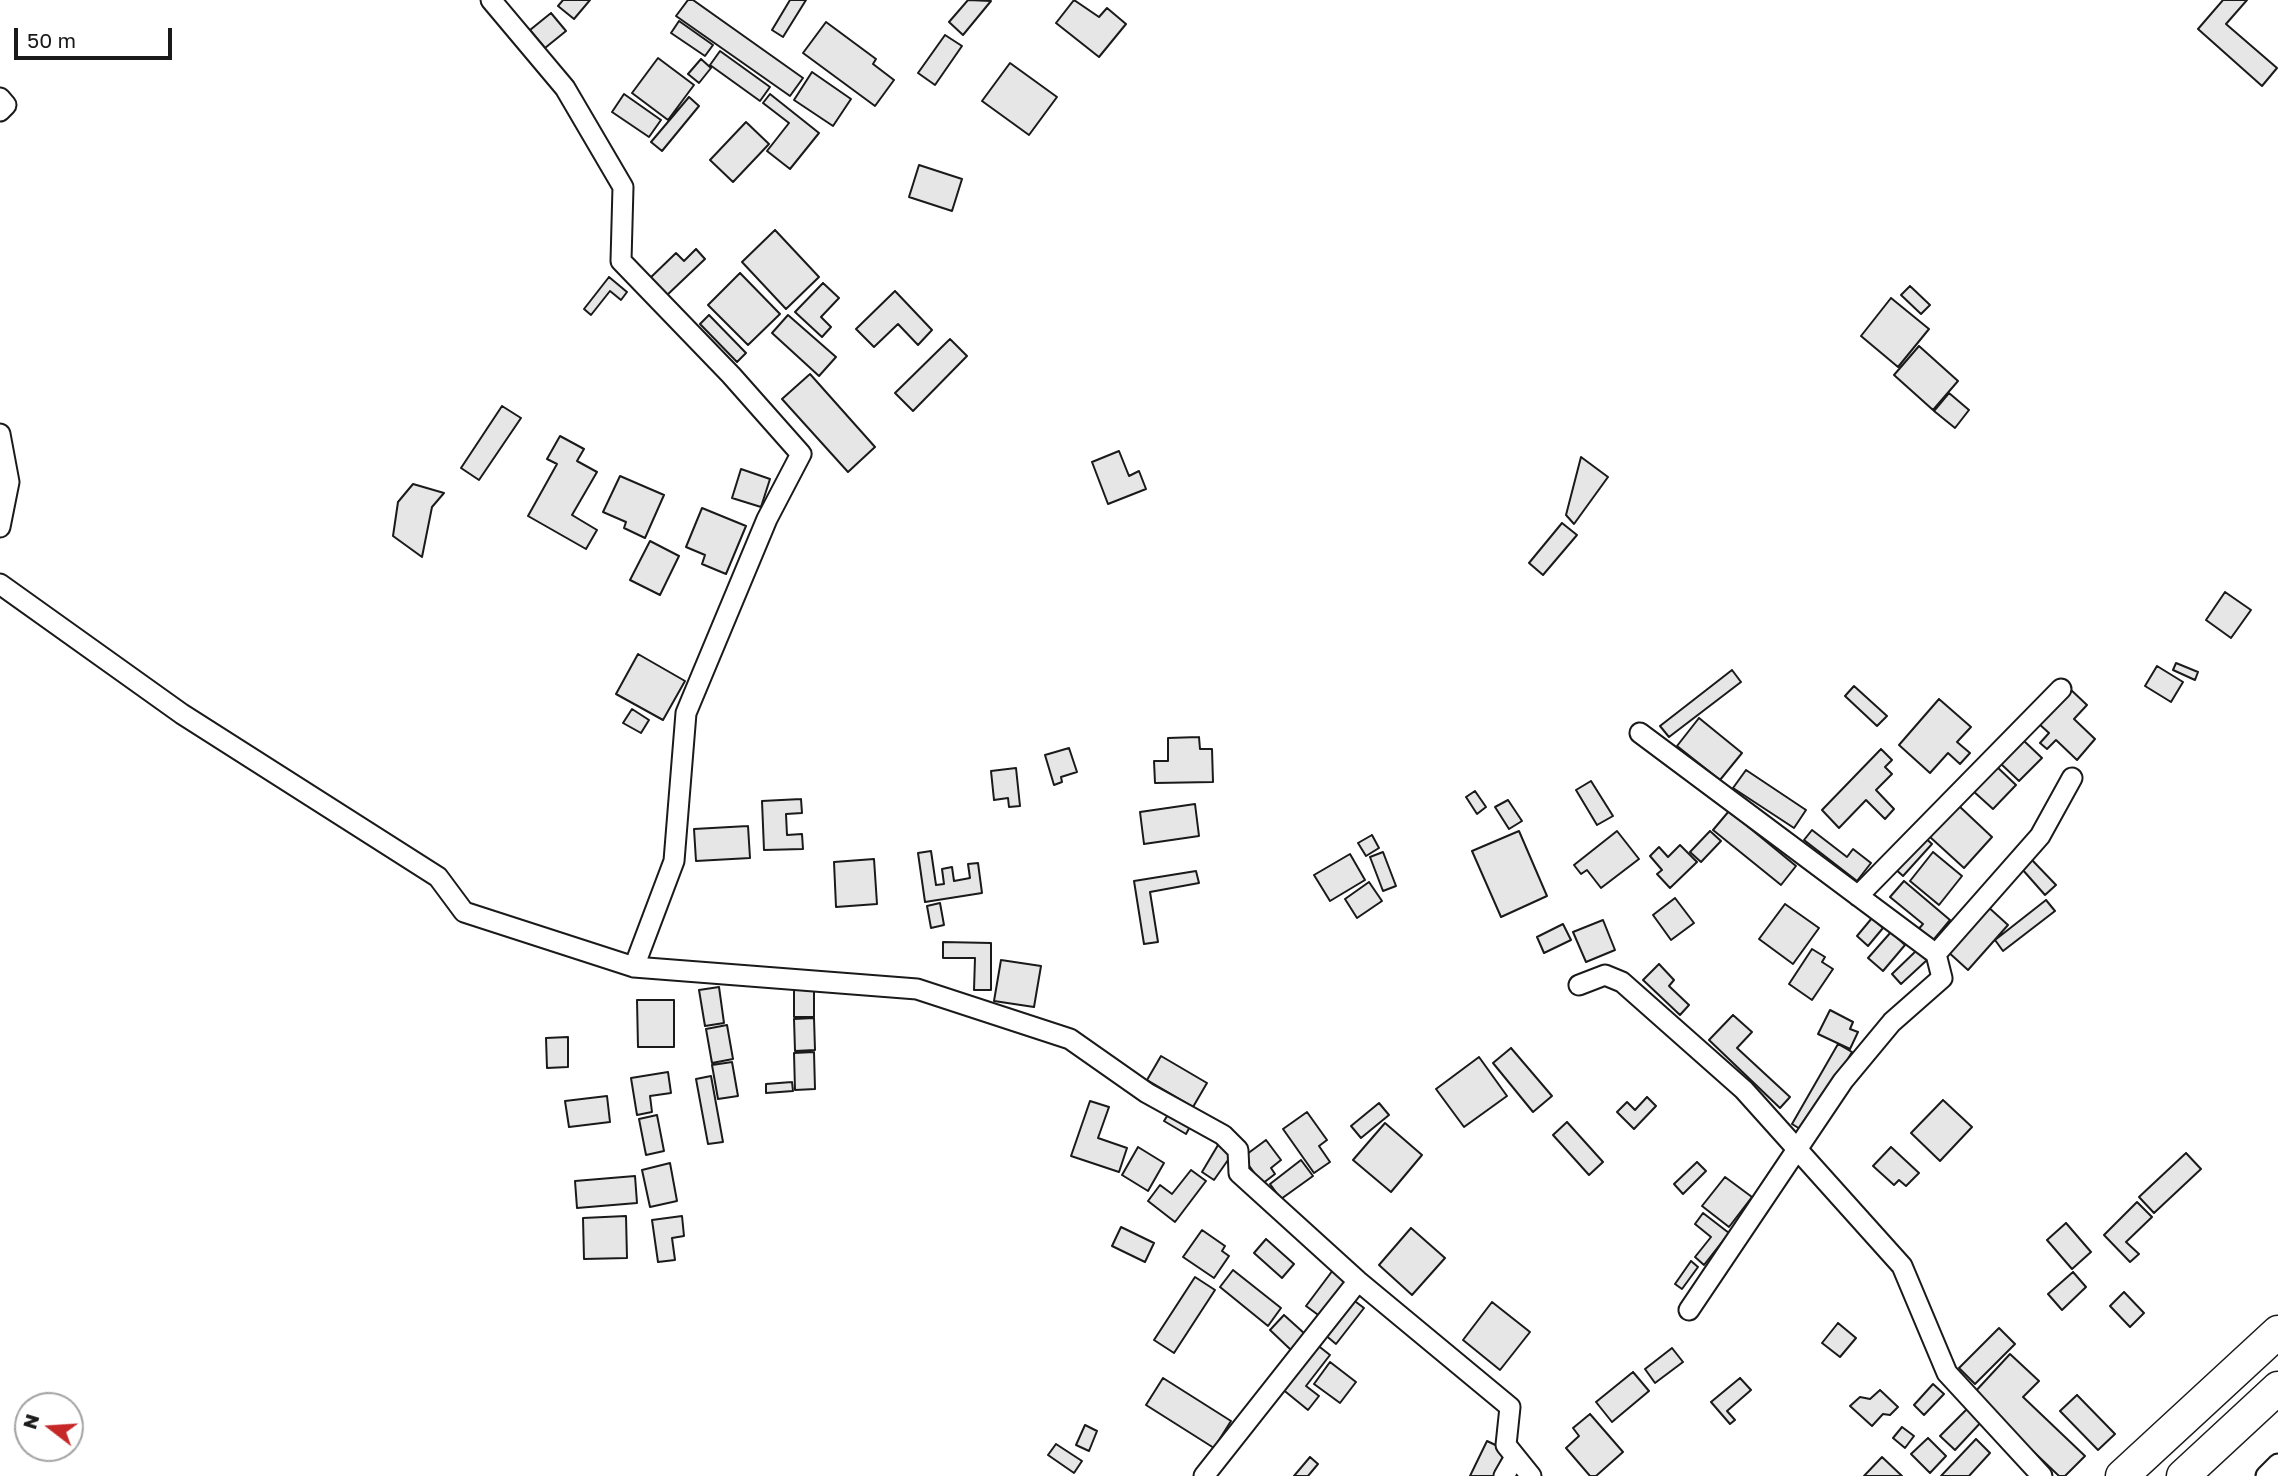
<!DOCTYPE html>
<html>
<head>
<meta charset="utf-8">
<style>
	body { margin:0 }
	#map { position:relative; width:2278px; height:1476px; overflow:hidden; background:#fff; font-family:"Golos Text",sans-serif }
	canvas { display:block }
	.north { position:absolute; left:14px; top:1392px; width:70px; height:70px; box-sizing:border-box; background:#fff; border:2px solid #a3a3a3; border-radius:50%; rotate:287deg; font-size:19px; font-weight:700; line-height:28px; text-align:center; color:#1a1a1a }
	.north::after { content:''; display:block; margin:auto; width:24px; height:32px; background:#c62828; clip-path:polygon(50% 0,100% 100%,50% 72%,0 100%) }
	.scale { position:absolute; left:14px; top:28px; width:158px; height:32px; box-sizing:border-box; border:4px solid #1a1a1a; border-top:0; padding-left:9px; font-size:21px; line-height:24px; white-space:nowrap; color:#1a1a1a; -webkit-text-stroke:5px #fff; paint-order:stroke }
</style>
</head>
<body>
<div id="map">
<canvas width="2278" height="1476"></canvas>
<div class="north">N</div>
<div class="scale">50 m</div>
</div>
<script>
const ctx = document.querySelector('canvas').getContext('2d');
ctx.lineJoin = 'round';
function paint(path, color) { ctx.fillStyle = color; ctx.fill(path, 'evenodd'); }
const toPath = rows => new Path2D(rows.map(r => 'M' + r).join(''));
function trace(path, color, width, dash) { ctx.strokeStyle = color; ctx.lineWidth = width; ctx.lineCap = dash ? 'butt' : 'round'; ctx.setLineDash(dash || []); ctx.stroke(path); }
const building = toPath([
	[563,0,590,0,574,19,558,6,563,0],
	[688,0,693,0,803,78,790,96,676,16,688,0],
	[790,0,806,0,783,37,772,30,790,0],
	[968,0,991,1,963,35,949,22,968,0],
	[1074,0,1099,17,1107,8,1126,24,1099,57,1056,23,1074,0],
	[2223,0,2247,0,2226,24,2277,68,2262,86,2198,29,2223,0],
	[551,13,566,31,545,48,530,30,551,13],
	[679,21,713,45,705,56,671,33,679,21],
	[826,22,876,59,873,64,894,80,875,106,803,53,826,22],
	[945,35,962,46,935,85,918,73,945,35],
	[720,51,770,87,760,101,710,65,720,51],
	[658,58,694,85,668,120,632,93,658,58],
	[701,59,711,68,699,83,688,74,701,59],
	[1010,63,1057,97,1029,135,982,101,1010,63],
	[812,72,851,99,833,126,794,100,812,72],
	[624,94,661,120,649,137,612,112,624,94],
	[770,94,819,133,790,169,767,151,789,123,763,103,770,94],
	[689,97,699,106,662,151,651,142,689,97],
	[746,122,769,144,733,182,710,160,746,122],
	[919,165,962,179,952,211,909,197,919,165],
	[775,230,819,277,786,309,742,262,775,230],
	[696,249,705,259,665,297,648,280,676,253,684,261,696,249],
	[740,273,780,314,748,345,708,305,740,273],
	[609,277,627,292,621,300,610,291,591,315,584,309,609,277],
	[823,283,839,298,821,317,831,327,822,337,795,312,823,283],
	[1910,286,1930,305,1921,314,1901,295,1910,286],
	[895,291,932,330,918,345,898,324,874,347,856,329,895,291],
	[1891,298,1929,329,1898,367,1861,336,1891,298],
	[709,315,746,353,737,362,700,324,709,315],
	[788,315,836,357,819,376,772,333,788,315],
	[950,339,967,356,913,411,895,393,950,339],
	[1919,346,1958,381,1933,410,1894,375,1919,346],
	[810,374,875,447,848,472,782,399,810,374],
	[1949,393,1969,410,1955,428,1934,411,1949,393],
	[502,406,521,418,479,480,461,468,502,406],
	[560,436,584,449,577,461,597,472,572,515,597,530,586,549,528,516,557,464,547,459,560,436],
	[1119,451,1129,476,1139,471,1146,489,1108,504,1092,462,1119,451],
	[1581,457,1608,477,1574,524,1566,515,1581,457],
	[741,469,770,479,761,507,732,498,741,469],
	[620,476,664,495,645,538,624,528,626,522,603,512,620,476],
	[413,484,444,493,432,507,422,557,393,536,398,502,413,484],
	[702,508,746,526,726,574,702,564,705,555,686,547,702,508],
	[1562,523,1577,535,1543,575,1529,563,1562,523],
	[650,541,679,556,660,595,630,580,650,541],
	[2225,592,2251,610,2231,638,2206,620,2225,592],
	[638,654,685,681,663,720,616,694,638,654],
	[2176,663,2198,672,2195,680,2173,670,2176,663],
	[2157,666,2183,682,2171,702,2145,686,2157,666],
	[1732,670,1741,682,1669,737,1660,726,1732,670],
	[1854,686,1887,716,1877,726,1845,696,1854,686],
	[2070,689,2087,705,2074,719,2095,739,2077,760,2056,740,2047,749,2040,743,2049,733,2038,723,2070,689],
	[1939,699,1971,727,1957,742,1970,753,1960,764,1948,753,1930,773,1899,745,1939,699],
	[632,709,649,720,641,733,623,723,632,709],
	[1699,718,1742,753,1720,780,1677,746,1699,718],
	[1199,737,1200,749,1212,749,1213,782,1155,783,1154,761,1168,761,1168,738,1199,737],
	[2023,740,2042,758,2019,781,2000,763,2023,740],
	[1069,748,1077,772,1061,777,1062,782,1054,785,1045,755,1069,748],
	[1881,749,1892,760,1885,767,1892,774,1876,790,1894,809,1885,819,1866,800,1839,828,1822,810,1881,749],
	[1995,765,2016,785,1993,809,1972,790,1995,765],
	[1016,768,1020,806,1009,807,1008,798,994,800,991,771,1016,768],
	[1746,770,1806,810,1794,828,1733,788,1746,770],
	[1591,781,1613,816,1597,825,1576,790,1591,781],
	[1475,791,1486,807,1477,814,1466,797,1475,791],
	[801,799,802,813,786,814,787,835,802,834,803,849,764,850,762,801,801,799],
	[1508,800,1522,821,1509,829,1495,807,1508,800],
	[1195,804,1199,836,1144,844,1140,812,1195,804],
	[1959,806,1992,837,1964,868,1930,837,1959,806],
	[1729,811,1796,866,1781,885,1713,830,1729,811],
	[748,826,750,858,696,861,694,829,748,826],
	[1812,830,1847,857,1853,849,1871,863,1857,881,1804,840,1812,830],
	[1519,831,1547,896,1501,917,1472,851,1519,831],
	[1617,831,1639,859,1601,888,1587,870,1581,874,1574,865,1617,831],
	[1710,831,1721,841,1701,862,1690,852,1710,831],
	[1372,835,1379,848,1366,856,1358,843,1372,835],
	[1922,835,1932,844,1903,876,1893,867,1922,835],
	[1680,845,1697,862,1670,888,1657,874,1662,870,1650,856,1659,847,1668,857,1680,845],
	[931,851,936,885,944,884,942,869,952,867,954,881,970,878,968,864,978,863,982,893,925,902,918,853,931,851],
	[1383,852,1396,886,1383,891,1370,857,1383,852],
	[1933,852,1962,876,1939,905,1910,881,1933,852],
	[1350,854,1365,880,1330,901,1314,875,1350,854],
	[874,859,877,904,836,907,834,862,874,859],
	[2032,860,2056,885,2045,895,2022,869,2032,860],
	[1196,871,1199,883,1150,892,1158,942,1144,944,1134,881,1196,871],
	[1904,881,1950,920,1930,944,1916,932,1923,924,1890,897,1904,881],
	[1369,882,1382,901,1357,918,1345,899,1369,882],
	[1675,898,1694,923,1671,940,1653,915,1675,898],
	[2046,900,2055,911,2003,951,1995,940,2046,900],
	[940,903,944,925,931,928,927,906,940,903],
	[1785,904,1819,928,1793,964,1759,939,1785,904],
	[1986,905,2008,925,1968,970,1946,950,1986,905],
	[1872,918,1883,928,1868,946,1857,936,1872,918],
	[1603,920,1615,950,1586,962,1573,932,1603,920],
	[1563,924,1571,940,1544,953,1537,937,1563,924],
	[1891,932,1905,945,1883,971,1868,958,1891,932],
	[943,942,991,943,991,990,974,990,975,958,943,958,943,942],
	[1812,949,1825,957,1822,962,1833,969,1812,1000,1789,984,1812,949],
	[1917,950,1927,960,1901,984,1892,974,1917,950],
	[1001,960,1041,966,1034,1007,994,1001,1001,960],
	[1659,964,1674,980,1669,986,1689,1005,1680,1015,1643,980,1659,964],
	[794,984,814,984,814,1017,794,1017,794,984],
	[719,987,724,1023,705,1026,699,990,719,987],
	[637,1000,674,1000,674,1047,638,1047,637,1000],
	[1830,1010,1853,1022,1850,1029,1858,1032,1850,1049,1818,1034,1830,1010],
	[1733,1015,1752,1032,1737,1048,1790,1097,1780,1108,1709,1040,1733,1015],
	[814,1018,815,1050,795,1051,794,1019,814,1018],
	[727,1025,733,1059,712,1063,706,1029,727,1025],
	[568,1037,568,1067,547,1068,546,1038,568,1037],
	[1838,1044,1852,1052,1805,1132,1792,1124,1838,1044],
	[1511,1048,1552,1096,1533,1112,1493,1063,1511,1048],
	[814,1052,815,1089,795,1090,794,1053,814,1052],
	[1161,1056,1207,1083,1193,1107,1147,1080,1161,1056],
	[1479,1057,1507,1096,1464,1127,1436,1089,1479,1057],
	[732,1062,738,1096,718,1099,712,1065,732,1062],
	[668,1072,671,1093,650,1096,652,1112,637,1115,631,1078,668,1072],
	[711,1076,723,1142,708,1144,696,1079,711,1076],
	[792,1082,793,1091,766,1093,766,1084,792,1082],
	[607,1096,610,1122,569,1127,565,1101,607,1096],
	[1647,1097,1656,1106,1634,1129,1617,1112,1627,1102,1635,1110,1647,1097],
	[1943,1100,1972,1127,1940,1161,1911,1133,1943,1100],
	[1090,1101,1109,1107,1098,1138,1127,1148,1119,1172,1071,1156,1090,1101],
	[1379,1103,1389,1115,1361,1138,1351,1126,1379,1103],
	[1171,1110,1192,1123,1186,1134,1164,1121,1171,1110],
	[1307,1112,1327,1140,1319,1146,1330,1162,1314,1173,1283,1129,1307,1112],
	[657,1115,664,1151,646,1155,639,1119,657,1115],
	[1567,1122,1603,1162,1589,1175,1553,1135,1567,1122],
	[1385,1123,1422,1155,1391,1192,1353,1160,1385,1123],
	[1221,1140,1235,1150,1214,1180,1202,1172,1221,1140],
	[1266,1140,1281,1160,1271,1168,1275,1174,1262,1184,1243,1157,1266,1140],
	[1138,1147,1164,1163,1148,1191,1122,1175,1138,1147],
	[1891,1147,1919,1173,1906,1186,1899,1180,1894,1185,1873,1166,1891,1147],
	[2186,1153,2201,1169,2154,1213,2139,1197,2186,1153],
	[1301,1160,1313,1176,1281,1199,1270,1184,1301,1160],
	[1697,1162,1706,1171,1683,1194,1674,1184,1697,1162],
	[670,1163,677,1201,650,1207,642,1170,670,1163],
	[1191,1170,1206,1181,1175,1222,1148,1201,1160,1185,1172,1194,1191,1170],
	[635,1176,637,1203,577,1208,575,1181,635,1176],
	[1725,1177,1752,1197,1729,1227,1702,1206,1725,1177],
	[2137,1202,2152,1217,2126,1242,2139,1254,2130,1262,2104,1235,2137,1202],
	[1703,1213,1729,1233,1704,1265,1695,1257,1711,1237,1695,1224,1703,1213],
	[626,1216,627,1258,584,1259,583,1218,626,1216],
	[682,1216,684,1236,672,1238,675,1260,658,1262,652,1220,682,1216],
	[2066,1223,2091,1252,2072,1269,2047,1240,2066,1223],
	[1121,1227,1154,1243,1145,1262,1112,1246,1121,1227],
	[1411,1228,1445,1258,1412,1295,1379,1265,1411,1228],
	[1202,1230,1225,1246,1222,1251,1229,1256,1214,1278,1183,1257,1202,1230],
	[1266,1239,1294,1264,1282,1278,1254,1253,1266,1239],
	[1691,1261,1698,1267,1682,1289,1675,1284,1691,1261],
	[1233,1270,1281,1308,1268,1326,1220,1287,1233,1270],
	[1333,1270,1348,1281,1321,1317,1306,1306,1333,1270],
	[2073,1272,2086,1287,2062,1310,2048,1294,2073,1272],
	[1195,1277,1215,1290,1174,1353,1154,1340,1195,1277],
	[2124,1292,2144,1313,2130,1327,2110,1306,2124,1292],
	[1352,1299,1364,1308,1336,1344,1324,1334,1352,1299],
	[1492,1302,1530,1332,1500,1370,1463,1340,1492,1302],
	[1284,1315,1305,1334,1291,1350,1270,1330,1284,1315],
	[1838,1323,1856,1338,1840,1357,1822,1343,1838,1323],
	[1999,1328,2015,1344,1975,1384,1959,1368,1999,1328],
	[1316,1344,1330,1355,1306,1386,1319,1396,1308,1410,1281,1388,1316,1344],
	[1672,1348,1683,1362,1655,1383,1645,1369,1672,1348],
	[2010,1354,2039,1381,2023,1397,2085,1456,2065,1476,2059,1476,1973,1394,2010,1354],
	[1330,1362,1356,1382,1340,1403,1314,1384,1330,1362],
	[1633,1372,1649,1391,1612,1422,1596,1402,1633,1372],
	[1163,1378,1231,1421,1214,1448,1146,1405,1163,1378],
	[1740,1378,1751,1390,1727,1411,1735,1420,1730,1424,1711,1402,1740,1378],
	[1933,1384,1944,1394,1924,1415,1914,1405,1933,1384],
	[1880,1390,1898,1407,1890,1415,1883,1414,1872,1426,1850,1406,1860,1397,1870,1399,1880,1390],
	[2077,1395,2115,1434,2098,1450,2060,1411,2077,1395],
	[1970,1406,1984,1419,1955,1450,1940,1436,1970,1406],
	[1590,1414,1623,1452,1596,1476,1590,1476,1566,1448,1579,1436,1573,1428,1590,1414],
	[1085,1425,1097,1431,1089,1451,1076,1445,1085,1425],
	[1902,1427,1914,1436,1905,1448,1893,1438,1902,1427],
	[1928,1438,1946,1456,1930,1473,1911,1454,1928,1438],
	[1976,1439,1990,1453,1969,1476,1941,1476,1976,1439],
	[1487,1441,1506,1450,1494,1476,1470,1476,1487,1441],
	[1056,1444,1082,1461,1074,1473,1048,1455,1056,1444],
	[1310,1457,1318,1464,1308,1476,1294,1476,1310,1457],
	[1882,1457,1902,1476,1864,1476,1882,1457]
]);
const minor = toPath([
	[491,0,565,88,623,187,621,261,731,375,801,454,767,519,686,713,674,861,634,967,917,989,1070,1039,1147,1093,1223,1135,1238,1150,1239,1173,1358,1281,1510,1407,1506,1445,1531,1476],
	[0,98,6,105,0,111],
	[0,434,9,482,0,527],
	[0,584,182,714,438,877,464,912,634,967],
	[1640,733,1936,954],
	[1858,896,2061,689],
	[1579,985,1605,975,1622,982,1744,1090,1902,1266,1947,1373,2042,1476],
	[1689,1310,1843,1081,1892,1022,1942,978,1936,954,2040,836,2072,778],
	[1204,1476,1358,1281],
	[1504,1476,1515,1457],
	[2266,1476,2278,1464]
]);
const trunk = toPath([
	[2122,1476,2278,1332],
	[2183,1476,2278,1388]
]);
paint(building, '#e6e6e6');
trace(building, '#1a1a1a', 2);
trace(minor, '#1a1a1a', 23);
trace(trunk, '#1a1a1a', 35);
trace(minor, '#fff', 19);
trace(trunk, '#fff', 32);
</script>
</body>
</html>
